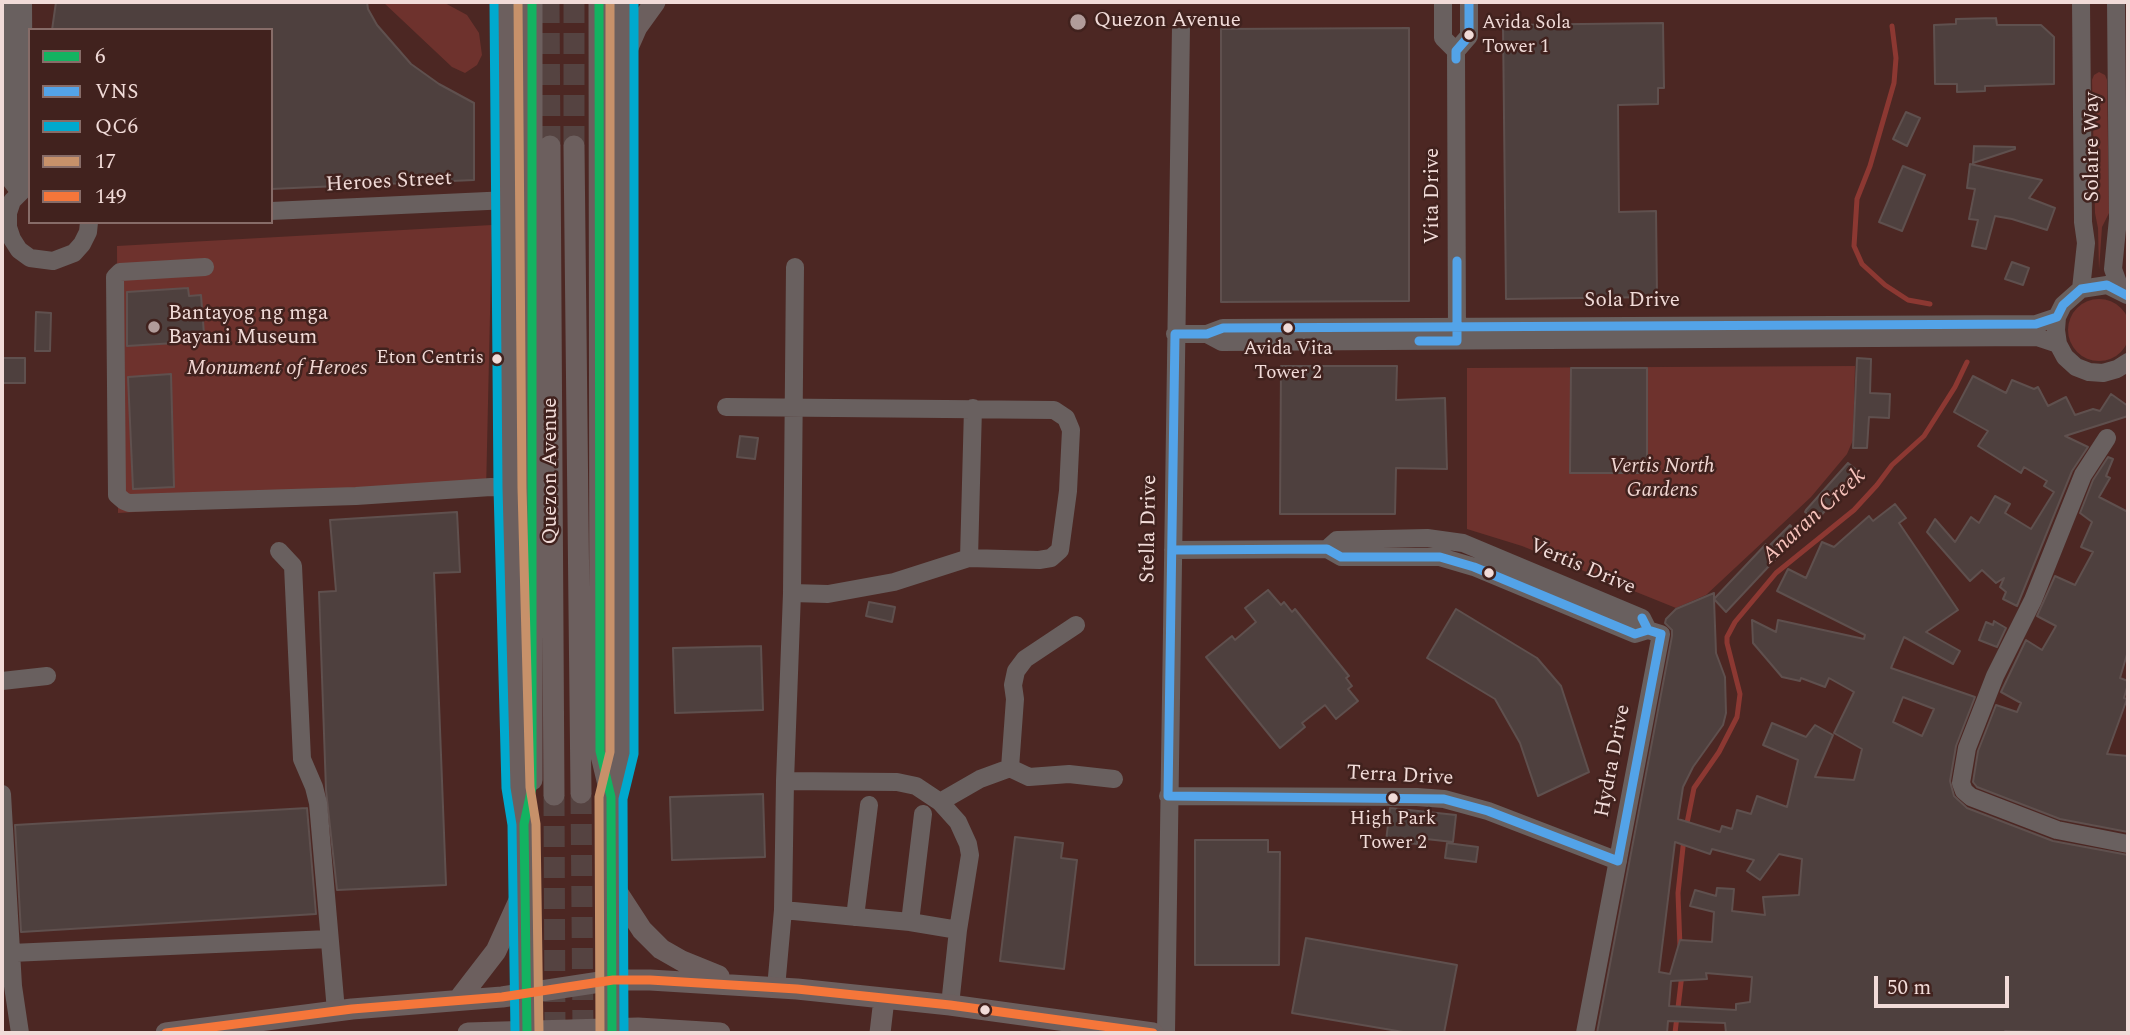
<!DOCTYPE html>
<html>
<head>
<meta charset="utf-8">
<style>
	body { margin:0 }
	#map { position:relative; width:2130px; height:1035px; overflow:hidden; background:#392826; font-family:Spectral,serif }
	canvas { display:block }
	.frame { position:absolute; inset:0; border:4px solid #f1dbd8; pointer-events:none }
	.legend { position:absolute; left:28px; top:28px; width:245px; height:196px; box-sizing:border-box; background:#41221e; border:2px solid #876c68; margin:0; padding:9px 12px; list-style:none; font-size:21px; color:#f1dbd8 }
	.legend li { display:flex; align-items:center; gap:14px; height:35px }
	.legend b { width:35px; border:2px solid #876c68 }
	.scale { position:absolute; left:1874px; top:976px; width:135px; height:32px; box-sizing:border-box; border:4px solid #f1dbd8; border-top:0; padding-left:9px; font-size:21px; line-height:24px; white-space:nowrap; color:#f1dbd8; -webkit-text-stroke:5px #41221e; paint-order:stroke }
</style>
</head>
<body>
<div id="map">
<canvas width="2130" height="1035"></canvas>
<div class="frame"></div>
<ul class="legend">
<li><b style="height:9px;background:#13b361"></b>6</li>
<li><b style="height:9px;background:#53a3e8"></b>VNS</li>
<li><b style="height:9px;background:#00a9ce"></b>QC6</li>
<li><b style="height:9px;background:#c7916a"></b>17</li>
<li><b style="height:9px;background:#f5763a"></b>149</li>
</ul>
<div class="scale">50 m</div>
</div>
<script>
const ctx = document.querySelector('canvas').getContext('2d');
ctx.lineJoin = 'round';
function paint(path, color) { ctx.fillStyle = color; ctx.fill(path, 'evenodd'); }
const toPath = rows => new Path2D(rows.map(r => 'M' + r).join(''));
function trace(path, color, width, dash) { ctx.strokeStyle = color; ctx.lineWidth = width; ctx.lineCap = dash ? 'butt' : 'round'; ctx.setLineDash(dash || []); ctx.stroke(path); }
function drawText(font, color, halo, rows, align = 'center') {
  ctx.font = font + ' Spectral,serif'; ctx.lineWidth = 5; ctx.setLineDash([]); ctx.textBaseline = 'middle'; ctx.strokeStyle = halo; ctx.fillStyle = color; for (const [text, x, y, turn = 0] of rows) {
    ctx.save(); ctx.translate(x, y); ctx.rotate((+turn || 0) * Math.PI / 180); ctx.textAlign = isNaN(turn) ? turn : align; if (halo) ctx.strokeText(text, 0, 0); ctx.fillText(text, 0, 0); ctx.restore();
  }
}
const built = toPath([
	[2,2,2128,2,2128,1033,2,1033],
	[30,30,271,30,271,222,30,222]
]);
const green = toPath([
	[383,2,443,2,467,15,479,33,482,55,477,65,465,73,452,67],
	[2099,72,2105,75,2107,80,2109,213,2102,227,2099,270,2098,228,2095,213,2092,80,2094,75],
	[492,225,486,492,118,513,117,246],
	'2068 330a31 31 0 1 1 62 0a31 31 0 1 1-62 0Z',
	[1855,366,1853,440,1847,454,1811,497,1706,595,1676,608,1522,546,1467,529,1467,368]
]);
const stream = toPath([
	[1892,26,1896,58,1894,83,1870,166,1857,199,1854,246,1862,264,1885,285,1908,300,1930,304],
	[1686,828,1694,788,1719,752,1737,717,1740,694,1727,643,1727,637,1735,622,1776,573,1854,510,1877,485,1892,465,1924,436,1955,387,1967,362],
	[1680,947,1678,893,1684,838],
	[1675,1033,1682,974]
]);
const building = toPath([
	[56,2,367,2,368,9,377,25,411,64,439,84,474,103,474,180,271,189,271,30,52,30,56,2],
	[1996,18,1997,25,2041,25,2054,37,2054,84,1985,86,1985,91,1957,92,1957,84,1935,84,1934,25,1956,24,1956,19,1996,18],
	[1663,23,1664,88,1658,88,1658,104,1618,105,1619,212,1656,211,1657,297,1506,299,1503,25,1663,23],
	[1409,28,1409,301,1221,302,1221,29,1409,28],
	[1906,112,1920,118,1907,146,1893,139,1906,112],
	[1974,146,2015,147,2015,149,1973,163,1974,146],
	[1970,164,2042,180,2029,198,2055,208,2047,230,2012,219,1995,216,1986,249,1972,246,1978,220,1969,219,1975,189,1967,188,1970,164],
	[1903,166,1925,175,1902,231,1879,222,1903,166],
	[2012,262,2029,268,2023,285,2005,279,2012,262],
	[188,288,189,296,201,295,204,334,191,335,191,342,127,346,127,292,188,288],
	[36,312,51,313,50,351,35,351,36,312],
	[2,358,25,358,25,383,2,383,2,358],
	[1857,358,1871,359,1870,393,1890,394,1889,418,1869,417,1867,448,1853,448,1857,358],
	[1281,366,1397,366,1396,400,1445,398,1447,469,1396,468,1395,514,1280,514,1281,366],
	[1571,368,1647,368,1647,473,1570,473,1571,368],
	[171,374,174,487,133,489,128,377,171,374],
	[1973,376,2006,393,2012,380,2034,389,2038,387,2048,406,2066,397,2075,415,2093,409,2100,411,2111,394,2128,406,2128,416,2065,436,2088,447,2072,471,2017,606,2003,599,2006,592,2000,587,2004,578,1996,583,1982,570,1970,581,1927,532,1935,519,1955,542,1971,517,1979,523,1995,496,2010,504,2005,513,2031,529,2054,492,2044,486,2047,481,2024,467,2021,473,1978,446,1988,431,1954,412,1973,376],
	[740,436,758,438,755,459,737,457,740,436],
	[2108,457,2113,459,2106,476,2110,478,2099,497,2128,512,2128,651,2120,678,2128,681,2128,684,2124,698,2127,699,2107,754,2128,756,2128,832,2060,819,1977,787,1973,782,1978,751,1996,705,2017,712,2021,703,2001,692,2026,640,2042,650,2056,626,2037,616,2055,576,2075,585,2093,552,2081,547,2092,522,2080,513,2093,480,2108,457],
	[1848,463,1859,472,1817,520,1805,512,1806,510,1848,463],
	[1895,504,1906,518,1899,523,1958,610,1926,632,1960,651,1953,664,1904,637,1891,668,1975,697,1956,746,1950,781,1954,796,1967,808,2053,841,2128,855,2128,1033,2005,1031,2004,1033,1726,1033,1725,1023,1668,1021,1667,1033,1597,1033,1672,636,1672,630,1665,623,1666,619,1676,609,1714,593,1714,599,1766,544,1768,547,1790,525,1799,534,1726,612,1714,599,1716,653,1725,677,1726,713,1723,725,1693,767,1683,787,1678,819,1720,832,1722,826,1732,829,1737,810,1751,814,1757,796,1787,807,1798,760,1763,745,1772,723,1806,737,1815,725,1833,735,1815,777,1854,780,1862,749,1834,733,1854,692,1829,678,1825,687,1801,678,1800,681,1782,677,1753,643,1752,620,1776,632,1778,620,1864,639,1865,635,1777,591,1788,569,1806,578,1822,542,1834,547,1869,516,1873,521,1895,504],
	[1903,697,1934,709,1922,736,1893,722,1903,697],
	[1675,842,1710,854,1712,849,1754,860,1747,871,1760,880,1779,854,1802,859,1799,895,1763,897,1765,915,1732,911,1734,889,1717,888,1716,896,1695,890,1690,906,1714,912,1712,942,1680,940,1670,974,1659,972,1675,842],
	[1706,973,1752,977,1750,1002,1736,1004,1736,1010,1669,1006,1671,981,1707,979,1706,973],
	[457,512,460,572,434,573,446,885,337,890,326,790,319,592,336,591,330,520,457,512],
	[1268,590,1281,605,1284,602,1292,612,1295,609,1349,676,1346,678,1352,686,1348,689,1358,701,1336,719,1325,705,1302,723,1305,727,1280,748,1206,657,1232,636,1235,640,1256,622,1245,608,1268,590],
	[869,602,895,607,892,622,866,616,869,602],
	[1456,609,1537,658,1561,686,1589,772,1538,796,1520,743,1495,699,1427,658,1456,609],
	[1994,621,2006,628,1997,647,1979,640,1986,622,1993,625,1994,621],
	[761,646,763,710,675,713,673,648,761,646],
	[763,794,765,857,672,860,670,797,763,794],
	[307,808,316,914,21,932,15,825,307,808],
	[1390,808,1456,815,1453,842,1417,838,1417,844,1386,841,1390,808],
	[1015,837,1063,843,1061,858,1077,860,1064,969,1000,961,1015,837],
	[1195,840,1268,840,1268,852,1280,852,1279,965,1195,965,1195,840],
	[1447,843,1478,847,1476,862,1445,858,1447,843],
	[1306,938,1457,965,1444,1033,1409,1033,1292,1013,1306,938]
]);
const majorTunnel = toPath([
	[549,2,550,146],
	[574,2,574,146],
	[581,793,583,1033],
	[554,795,555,1033]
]);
const minor = toPath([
	[5,2,10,179,19,191],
	[23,2,24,167,30,181],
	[1443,2,1443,38,1456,51,1457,336],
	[2116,2,2118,219,2113,269,2121,291],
	[1456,51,1469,36,1469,2],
	[27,186,12,201,8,213,8,227,12,239,19,250,30,258,53,261,74,253,82,244,88,232,89,222],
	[271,211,509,200],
	[205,267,120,272,115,277,117,495,124,501,129,503,356,496,491,487,510,488],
	[2081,289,2086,243,2083,222,2081,2],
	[2127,295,2107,285,2081,289,2063,305,2057,317,2056,330,2058,344,2065,357,2076,367,2089,372,2103,373,2117,369,2128,362],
	[1175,334,1207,334,1223,328,2036,324,2057,317],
	[1207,334,1222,342,2037,337,2058,344],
	[726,407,1054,410,1066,418,1071,430,1068,491,1060,550,1051,558,1039,560,969,558,894,582,828,594,792,593],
	[2107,438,2083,475,2033,600,1995,676,1967,748,1961,783,1964,791,1971,797,2057,830,2128,844],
	[1173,550,1327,549,1341,557,1440,557,1474,567,1635,634,1648,630,1642,618,1463,543,1427,538,1337,540,1327,549],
	[279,551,293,566,302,759,314,787,318,803,336,1011],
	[969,558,973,408],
	[2,681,47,676],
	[1010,768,1015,699,1013,685,1016,671,1025,659,1076,625],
	[785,781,897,782,916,786,940,802,958,822,968,844,970,855,958,930,950,1005],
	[2,794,13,986,20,1033],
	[1168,796,1417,797,1444,799,1488,811,1618,861],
	[940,802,980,779,1010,768,1029,777,1069,774,1114,779],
	[783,910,910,922,958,930],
	[855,917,869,805],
	[910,922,923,814],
	[11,953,329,939],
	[776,988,783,910,785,781,792,593,795,267],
	[1166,1033,1181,26],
	[1585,1033,1661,634,1648,630]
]);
const major = toPath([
	[506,2,509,200,510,488,518,788,524,824,527,1033],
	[599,2,600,751,611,797,612,1033],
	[626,52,637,27,655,2],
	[550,146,554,795],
	[574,146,581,793],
	[532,780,532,2],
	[612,792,622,754,622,2],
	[612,884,642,930,661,949,682,961,719,976],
	[459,999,496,951,521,896],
	[166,1033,352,1009,502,997,613,980,650,980,797,989,950,1005,1153,1033],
	[468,1033,638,1028,720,1033],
	[880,1033,884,999]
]);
const bus1 = toPath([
	[599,2,600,751,611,797,612,1033],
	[527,1033,524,824,532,787,532,2]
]);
const bus2 = toPath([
	[1456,59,1456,51,1469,36,1469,2],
	[1419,341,1457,341,1457,261],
	[1173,550,1327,549,1341,557,1440,557,1474,567,1635,634,1648,630,1642,618],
	[1648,630,1661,634,1618,861,1488,811,1444,799,1168,796,1175,334,1207,334,1223,328,2036,324,2057,317,2063,305,2081,289,2107,285,2128,296]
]);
const bus3 = toPath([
	[494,2,498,488,506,788,512,825,515,1033],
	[624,1033,623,799,634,754,634,2]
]);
const bus4 = toPath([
	[518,2,522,488,530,787,536,824,539,1033],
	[600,1033,599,797,610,752,610,2]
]);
const bus5 = toPath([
	[166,1033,352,1009,502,997,613,980,650,980,797,989,950,1005,1153,1033]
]);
const markers = [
	[1078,22,9,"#b19c9a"],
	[1469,35,6,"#f1dbd8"],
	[154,327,7,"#b19c9a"],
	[1288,328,6,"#f1dbd8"],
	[497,359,6,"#f1dbd8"],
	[1489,573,6,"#f1dbd8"],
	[1393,798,6,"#f1dbd8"],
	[985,1010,6,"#f1dbd8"]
];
const busNames = [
	["Avida Sola",1482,24,"left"],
	["Tower 1",1482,48,"left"],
	["Avida Vita",1288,350],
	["Tower 2",1288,374],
	["Eton Centris",484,359,"right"],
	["High Park",1393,820],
	["Tower 2",1393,844]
];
const poiNames = [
	["Quezon Avenue",1094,22],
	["Bantayog ng mga",168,315],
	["Bayani Museum",168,339]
];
const streetNames = [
	["Solaire Way",2094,147,-90],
	["Heroes Street",389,183,-3],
	["Vita Drive",1434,196,-90],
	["Sola Drive",1632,302],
	["Quezon Avenue",552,471,-90],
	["Stella Drive",1150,529,-89],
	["Vertis Drive",1582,568,23],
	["Hydra Drive",1614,761,-79],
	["Terra Drive",1400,777,3]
];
const parkNames = [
	["Monument of Heroes",277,370],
	["Vertis North",1662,468],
	["Gardens",1662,492]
];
const waterNames = [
	["Anaran Creek",1815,517,-42]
];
paint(built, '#4c2723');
paint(green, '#6e322d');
trace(stream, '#8c3832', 5);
paint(building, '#4e403e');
trace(building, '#5f504e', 2);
trace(majorTunnel, '#554341', 21, [21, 10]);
trace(minor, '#69605f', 18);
trace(major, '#6c5f5e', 21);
trace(bus1, '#13b361', 9);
trace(bus2, '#53a3e8', 9);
trace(bus3, '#00a9ce', 9);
trace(bus4, '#c7916a', 9);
trace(bus5, '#f5763a', 9);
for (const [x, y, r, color] of markers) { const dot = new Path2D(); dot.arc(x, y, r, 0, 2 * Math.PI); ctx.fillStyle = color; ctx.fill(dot); trace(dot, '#41221e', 2.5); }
drawText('19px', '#f1dbd8', '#41221e', busNames);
drawText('21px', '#f1dbd8', '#41221e', poiNames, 'left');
drawText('21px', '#f1dbd8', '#41221e', streetNames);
drawText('italic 21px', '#f1d6d2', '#41221e', parkNames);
drawText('italic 23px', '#f5c1ba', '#41221e', waterNames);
</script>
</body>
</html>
